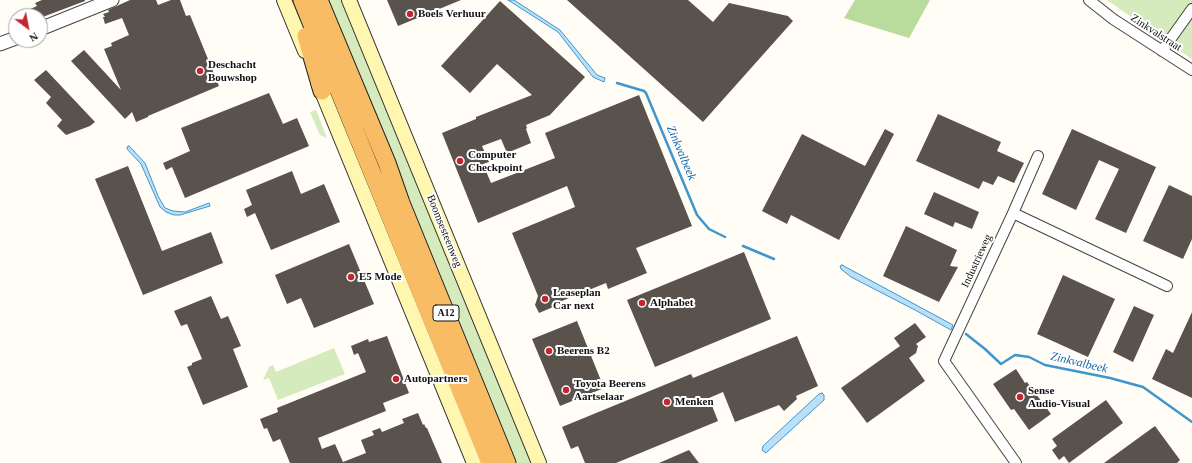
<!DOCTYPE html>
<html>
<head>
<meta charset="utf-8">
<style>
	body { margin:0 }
	#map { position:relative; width:1192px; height:463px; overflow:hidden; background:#fffdf5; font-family:Georgia,serif }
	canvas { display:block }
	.north { position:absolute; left:8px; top:8px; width:40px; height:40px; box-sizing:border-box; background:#fff; border:1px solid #a0a0a0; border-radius:50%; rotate:148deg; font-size:11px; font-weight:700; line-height:16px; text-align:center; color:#111 }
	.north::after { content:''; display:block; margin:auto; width:14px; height:18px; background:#c4262e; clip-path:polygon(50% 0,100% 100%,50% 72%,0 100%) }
</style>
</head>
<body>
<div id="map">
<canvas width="1192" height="463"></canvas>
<div class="north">N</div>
</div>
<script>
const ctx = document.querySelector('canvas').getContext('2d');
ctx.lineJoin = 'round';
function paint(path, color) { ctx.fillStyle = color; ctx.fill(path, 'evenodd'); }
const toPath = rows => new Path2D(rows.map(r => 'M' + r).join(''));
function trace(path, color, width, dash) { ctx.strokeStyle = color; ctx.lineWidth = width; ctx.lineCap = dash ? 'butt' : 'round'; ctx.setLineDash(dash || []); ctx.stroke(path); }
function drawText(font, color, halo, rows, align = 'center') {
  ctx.font = font + ' Georgia,serif'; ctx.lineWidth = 4; ctx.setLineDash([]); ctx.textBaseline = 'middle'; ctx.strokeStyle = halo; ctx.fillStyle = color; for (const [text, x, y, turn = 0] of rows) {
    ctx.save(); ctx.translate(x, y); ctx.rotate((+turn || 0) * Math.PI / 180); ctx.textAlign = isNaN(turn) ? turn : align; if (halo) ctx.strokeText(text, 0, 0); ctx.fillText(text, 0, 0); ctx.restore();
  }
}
const green = toPath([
	[328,0,345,0,534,463,513,463,406,204,410,201,404,184],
	[1107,0,1192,0,1192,59],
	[316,110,327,138,320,135,310,112],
	[334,348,345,374,278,400,269,378,263,380,269,367,273,365,276,372]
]);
const forest = toPath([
	[855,0,930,0,909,38,844,18]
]);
const water = toPath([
	[508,0,514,0,560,30,597,75,605,78,604,82,593,77,558,32,508,0],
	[129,146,145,163,158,196,165,208,173,211,185,212,209,203,210,206,180,215,174,215,166,212,160,207,141,164,127,149,127,147,129,146],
	[842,265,953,325,951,330,915,310,851,277,841,269,840,266,842,265],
	[822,393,824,395,824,400,768,451,766,453,762,450,763,446,819,394,822,393]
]);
const stream = toPath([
	[617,83,644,91,646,93,697,215,709,229,725,237],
	[743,246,774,259],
	[966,334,985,349,1001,364,1015,355,1029,357,1045,365,1110,378,1143,387,1192,422]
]);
const building = toPath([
	[42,0,85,0,85,1,40,18,40,16,28,16,26,11,37,6,35,3],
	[130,0,156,0,158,5,171,0,180,0,186,16,190,15,219,86,148,116,148,117,136,122,132,112,125,119,71,61,84,50,121,90,104,49,112,46,111,43,129,35,122,18,105,24,103,17,105,17,103,14,109,12,108,10],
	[387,0,461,0,398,26],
	[567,0,688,0,713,22,729,3,788,16,793,21,703,122],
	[500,1,585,77,550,115,526,125,527,128,526,129,531,143,507,153,501,139,482,146,489,162,483,164,491,183,555,158,545,133,639,95,692,226,636,248,647,273,608,289,606,283,557,303,558,305,539,313,535,305,538,296,512,233,575,207,567,186,478,223,442,133,476,119,476,117,532,95,497,64,470,93,441,66],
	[46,70,95,122,90,126,66,135,57,126,62,120,46,103,51,97,34,80],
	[269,93,283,124,297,118,309,146,185,198,172,167,166,170,163,163,190,151,181,128],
	[938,114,1001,142,997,151,1024,163,1014,183,998,176,993,185,983,181,979,189,916,161],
	[885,129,894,134,839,240,791,215,787,224,762,211,802,134,865,166],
	[1072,129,1156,167,1126,233,1095,219,1119,169,1099,160,1076,210,1042,194],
	[128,166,162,251,211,232,223,263,143,295,95,179],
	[292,171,301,194,324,184,340,222,271,250,255,213,247,217,244,209,252,205,246,190],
	[1169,185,1192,196,1192,239,1183,259,1143,241],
	[934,192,979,212,972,229,955,222,953,227,924,214],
	[906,226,957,250,950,266,958,267,939,302,883,276],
	[349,244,374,304,314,328,301,298,287,304,275,275],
	[744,252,771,319,655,367,627,300],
	[1063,275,1115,299,1088,357,1037,334],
	[211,296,221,319,228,316,241,346,233,349,248,387,203,405,187,367,192,365,192,363,202,359,187,324,181,326,174,311],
	[1134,306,1154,315,1133,362,1113,352],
	[1192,312,1192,398,1152,379,1166,349,1173,353],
	[577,321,604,388,560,406,532,339],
	[915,323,926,337,916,344,918,346,916,353,909,358,925,381,867,423,841,388,900,346,894,338],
	[387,336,409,393,383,403,386,411,318,438,322,449,335,444,343,462,366,453,361,440,374,435,372,431,380,428,382,432,404,423,402,419,418,413,423,425,424,424,426,428,427,428,442,463,290,463,280,439,273,442,267,428,264,429,260,419,278,412,277,408,366,372,358,353,354,355,351,346,368,339,369,342],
	[797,336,818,386,796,396,797,399,784,411,779,405,735,422,723,392,709,398,718,421,616,463,585,463,578,446,571,449,562,427,691,374,693,378],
	[1016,369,1025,383,1027,382,1051,414,1029,430,1014,409,1011,410,993,384],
	[1106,400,1123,423,1069,463,1064,456,1059,460,1052,450,1057,446,1052,439],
	[1155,426,1180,460,1177,463,1104,463],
	[689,450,699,463,659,463]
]);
const minor = toPath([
	[1089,0,1113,19,1192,70],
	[1162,51,1192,9],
	[1013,213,1038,156],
	[1016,463,944,361,1013,213,1167,286]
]);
const tertiary = toPath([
	[40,29,112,0],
	[0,44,16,38]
]);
const secondary = toPath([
	[284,0,305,51],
	[349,0,539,463],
	[318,82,474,463]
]);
const trunk = toPath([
	[302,0,490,463],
	[319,0,387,163,401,203,507,463],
	[306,36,322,91]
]);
const markers = [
	[410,14,4,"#c4262e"],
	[200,71,4,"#c4262e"],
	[460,161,4,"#c4262e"],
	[351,277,4,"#c4262e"],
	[545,299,4,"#c4262e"],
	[642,303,4,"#c4262e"],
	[549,351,4,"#c4262e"],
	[396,379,4,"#c4262e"],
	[566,390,4,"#c4262e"],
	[1020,397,4,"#c4262e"],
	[667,402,4,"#c4262e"]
];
const shields = [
	[446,313,26]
];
const shieldNames = [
	["A12",446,313]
];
const poiNames = [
	["Boels Verhuur",418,14],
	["Deschacht",208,65],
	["Bouwshop",208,78],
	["Computer",468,155],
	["Checkpoint",468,168],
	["E5 Mode",359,277],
	["Leaseplan",553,293],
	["Car next",553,306],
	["Alphabet",650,303],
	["Beerens B2",557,351],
	["Autopartners",404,379],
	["Toyota Beerens",574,384],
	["Aartselaar",574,397],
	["Sense",1028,391],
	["Audio-Visual",1028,404],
	["Menken",675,402]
];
const streetNames = [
	["Zinkvalstraat",1156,33,33],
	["Boomsesteenweg",444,231,68],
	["Industrieweg",977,261,-65]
];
const waterNames = [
	["Zinkvalbeek",681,153,67],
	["Zinkvalbeek",1079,363,13]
];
paint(green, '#d5ebbd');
paint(forest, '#b9dc9c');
paint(water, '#b9e0f7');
trace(water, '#3f96cf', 1);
trace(stream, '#3f96cf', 2.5);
paint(building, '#5a524d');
trace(minor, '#444', 12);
trace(tertiary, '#444', 15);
trace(secondary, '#333', 16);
trace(trunk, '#222', 19);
trace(minor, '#fff', 10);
trace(tertiary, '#fff', 13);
trace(secondary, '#fff6b0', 14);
trace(trunk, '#f7bc64', 17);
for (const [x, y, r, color] of markers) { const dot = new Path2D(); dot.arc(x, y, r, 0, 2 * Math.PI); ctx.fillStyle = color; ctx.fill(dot); trace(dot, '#fff', 1.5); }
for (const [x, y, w] of shields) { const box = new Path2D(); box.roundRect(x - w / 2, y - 8, w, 16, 3); ctx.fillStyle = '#fff'; ctx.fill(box); trace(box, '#111', 1); }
drawText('bold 10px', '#111', null, shieldNames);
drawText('bold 11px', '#111', '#fff', poiNames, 'left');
drawText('11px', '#111', '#fff', streetNames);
drawText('italic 12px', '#1768a6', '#fff', waterNames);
</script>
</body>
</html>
